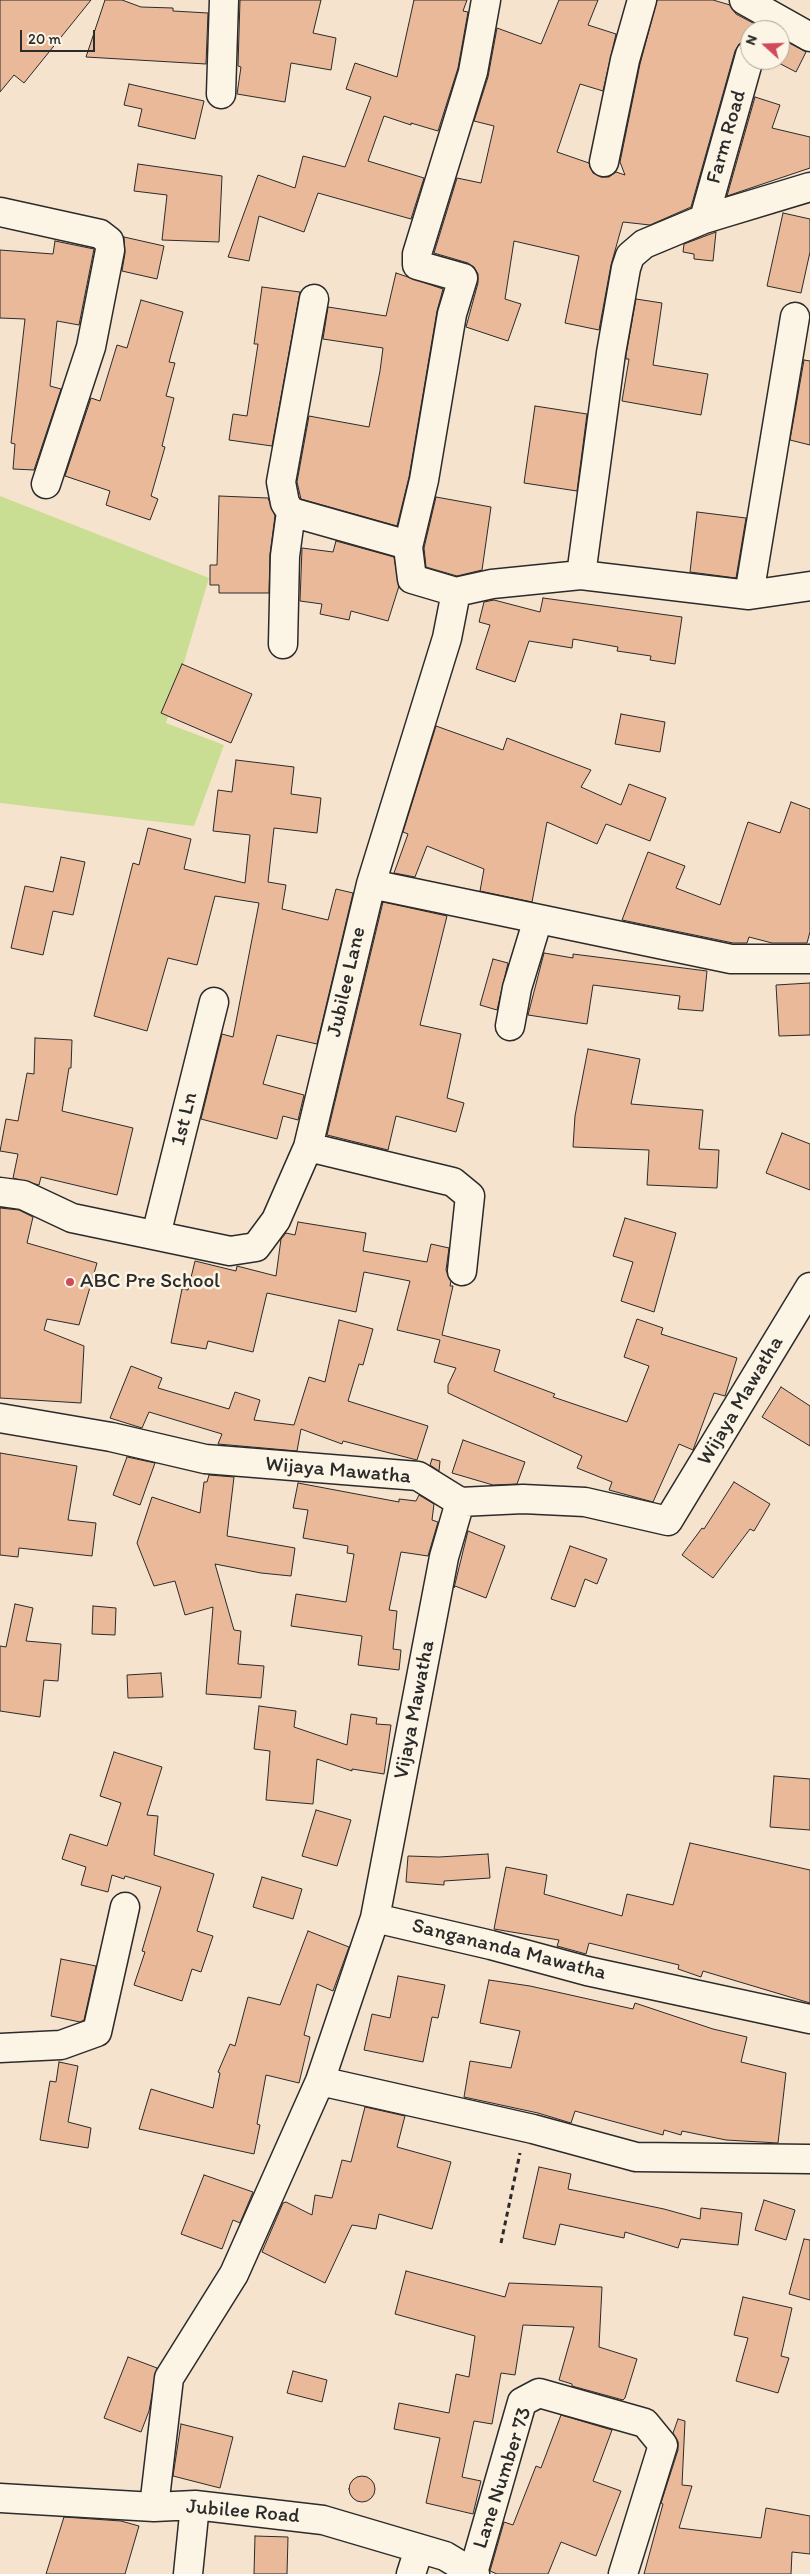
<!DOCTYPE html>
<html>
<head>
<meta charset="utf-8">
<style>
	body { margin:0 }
	#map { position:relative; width:810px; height:2574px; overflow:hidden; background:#f6e3ce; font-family:Itim,sans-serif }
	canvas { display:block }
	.north { position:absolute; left:740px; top:20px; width:50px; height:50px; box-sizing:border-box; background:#fcf5e5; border:1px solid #a8a49b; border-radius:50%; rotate:290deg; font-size:14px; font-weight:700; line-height:20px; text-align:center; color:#2b2b2b }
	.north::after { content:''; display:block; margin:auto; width:18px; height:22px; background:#d1495b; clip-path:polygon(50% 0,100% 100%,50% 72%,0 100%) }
	.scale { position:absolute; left:20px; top:30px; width:75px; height:22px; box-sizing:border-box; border:2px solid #2b2b2b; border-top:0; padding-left:6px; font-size:15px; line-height:18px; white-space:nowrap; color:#2b2b2b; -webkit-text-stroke:4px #fcf5e5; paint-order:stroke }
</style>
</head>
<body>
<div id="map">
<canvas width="810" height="2574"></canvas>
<div class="north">N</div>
<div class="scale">20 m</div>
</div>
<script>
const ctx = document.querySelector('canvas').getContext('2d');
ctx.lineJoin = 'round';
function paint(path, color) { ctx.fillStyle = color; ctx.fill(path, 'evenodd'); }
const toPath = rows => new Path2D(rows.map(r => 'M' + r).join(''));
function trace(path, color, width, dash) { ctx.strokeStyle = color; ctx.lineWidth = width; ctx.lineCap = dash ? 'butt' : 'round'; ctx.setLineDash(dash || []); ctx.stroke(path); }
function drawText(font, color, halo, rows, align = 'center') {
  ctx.font = font + ' Itim,sans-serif'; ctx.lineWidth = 5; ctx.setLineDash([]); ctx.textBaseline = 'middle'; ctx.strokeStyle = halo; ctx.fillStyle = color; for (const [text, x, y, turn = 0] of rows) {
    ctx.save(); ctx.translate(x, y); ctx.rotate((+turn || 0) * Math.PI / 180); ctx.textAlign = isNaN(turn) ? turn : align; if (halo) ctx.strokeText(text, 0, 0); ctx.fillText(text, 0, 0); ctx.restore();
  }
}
const green = toPath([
	[0,496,209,578,166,723,224,745,194,826,0,803]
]);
const building = toPath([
	[0,0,91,0,24,83,14,75,0,92,0,0],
	[105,0,122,0,141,7,173,8,173,11,208,13,206,64,86,57,105,0],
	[240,0,321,0,313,33,336,38,331,70,291,63,285,102,237,94,241,67,238,66,240,0],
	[414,0,467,0,463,11,468,12,458,68,438,131,411,123,411,125,384,116,368,161,424,178,411,219,318,193,304,232,259,216,249,261,228,257,258,175,295,188,303,156,345,167,371,97,346,89,355,63,397,77,414,0],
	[559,0,598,0,588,25,616,34,603,91,580,84,557,152,589,163,593,173,601,177,609,177,616,172,625,175,620,162,640,64,657,0,713,0,730,5,736,14,766,30,750,30,750,40,739,44,735,51,691,207,650,225,623,222,611,265,599,330,565,323,579,256,514,241,505,299,521,304,508,341,466,327,478,283,478,274,474,267,468,263,434,253,457,178,481,183,494,126,474,121,488,77,497,28,541,44,559,0],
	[780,38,806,52,796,72,773,60,780,60,780,38],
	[129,84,204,101,195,139,138,126,142,109,124,105,129,84],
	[755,97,780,105,772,128,810,137,810,168,727,196,755,97],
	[138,164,222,176,219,242,162,240,167,195,134,191,138,164],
	[783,213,810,219,810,252,801,293,767,286,783,213],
	[716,232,713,261,694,259,694,254,683,252,684,244,716,232],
	[124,237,164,246,157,279,122,271,125,253,124,237],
	[55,241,94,249,79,325,57,321,50,386,61,389,34,470,13,469,15,444,11,443,25,319,0,318,0,250,53,254,55,241],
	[396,273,443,289,437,311,409,477,397,526,301,499,297,482,309,416,369,427,380,371,383,348,323,339,328,307,386,316,396,273],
	[262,287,300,292,272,446,229,440,233,414,247,416,258,344,254,344,262,287],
	[636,299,662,303,653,365,708,374,701,415,622,401,629,359,626,359,626,355,636,299],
	[141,300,183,312,169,362,175,363,166,396,174,398,162,446,165,447,151,496,158,499,150,520,106,505,110,491,65,476,91,398,100,401,117,345,127,348,141,300],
	[804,360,810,361,810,445,790,440,804,360],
	[535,406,587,414,577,491,524,483,535,406],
	[219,496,268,498,275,516,270,554,269,593,219,593,219,585,210,585,210,565,217,565,219,496],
	[436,497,491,507,482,570,457,576,426,567,424,548,436,497],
	[697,512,746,518,736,578,690,572,697,512],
	[336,541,394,557,399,586,388,621,351,611,349,620,320,614,322,604,300,601,302,548,333,552,336,541],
	[543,598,682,617,675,664,650,660,651,656,617,651,618,647,573,639,572,648,529,641,515,682,476,669,490,625,479,622,484,602,494,600,540,612,543,598],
	[182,664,252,694,231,743,161,713,182,664],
	[621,714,665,722,660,752,615,744,621,714],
	[436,726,503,750,507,738,591,770,581,787,621,805,629,784,666,798,650,841,606,824,597,844,547,822,532,902,480,891,484,869,427,846,415,877,394,873,408,834,403,832,436,726],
	[236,760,294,767,291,794,321,798,317,833,274,828,268,882,286,885,282,909,328,920,336,889,353,893,317,1044,277,1035,263,1084,304,1095,298,1120,283,1116,277,1139,201,1119,222,1034,233,1037,259,903,215,896,197,965,168,958,147,1031,94,1016,133,863,139,865,148,828,191,839,184,869,245,883,250,835,213,831,218,790,232,792,236,760],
	[791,802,810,809,810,932,807,943,772,943,749,937,747,943,733,943,622,920,648,852,685,866,676,888,720,905,748,822,780,833,791,802],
	[61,857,85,862,73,915,53,911,43,955,11,948,25,886,53,892,61,857],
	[383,902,447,916,420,1025,461,1034,447,1098,464,1103,456,1132,396,1116,388,1150,327,1135,383,902],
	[544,953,573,958,573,954,707,971,703,1011,678,1009,680,996,593,985,587,1024,528,1015,544,953],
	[493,959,508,963,497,1010,480,1005,493,959],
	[810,983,810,1035,779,1036,776,985,810,983],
	[35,1038,72,1040,71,1068,69,1068,62,1111,133,1128,117,1195,41,1177,39,1185,13,1178,18,1154,0,1151,6,1119,18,1121,27,1073,34,1074,35,1038],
	[588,1049,640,1059,631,1104,703,1110,699,1149,719,1150,717,1188,647,1185,649,1150,573,1147,575,1116,588,1049],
	[782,1133,810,1144,810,1190,766,1173,782,1133],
	[0,1208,19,1210,33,1217,27,1243,97,1263,79,1325,47,1319,44,1330,84,1346,81,1403,0,1398,0,1208],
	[625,1218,676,1233,654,1312,621,1301,633,1262,613,1256,625,1218],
	[298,1222,366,1233,363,1251,427,1262,431,1244,449,1248,446,1270,451,1281,450,1286,453,1286,442,1335,500,1350,494,1371,555,1394,553,1397,627,1422,649,1366,624,1357,637,1319,663,1328,661,1334,737,1358,725,1396,714,1393,693,1450,679,1444,653,1502,609,1490,612,1482,577,1468,582,1456,448,1393,448,1385,456,1368,434,1362,440,1340,397,1330,410,1281,364,1272,356,1312,267,1293,253,1352,208,1341,206,1349,171,1343,182,1289,188,1290,195,1261,236,1271,237,1266,276,1276,281,1239,286,1233,295,1235,298,1222],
	[339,1320,373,1329,363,1365,359,1364,348,1401,428,1426,417,1460,343,1441,342,1444,301,1429,297,1451,218,1444,222,1434,149,1412,142,1428,110,1418,131,1366,162,1378,158,1388,229,1409,235,1392,260,1400,254,1420,294,1425,309,1377,325,1382,339,1320],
	[781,1387,810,1406,810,1446,762,1417,781,1387],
	[463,1440,525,1462,517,1484,493,1485,452,1473,463,1440],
	[0,1453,77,1466,68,1520,96,1523,92,1556,19,1548,18,1557,0,1555,0,1453],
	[127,1457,155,1463,140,1505,113,1495,127,1457],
	[432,1459,440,1461,439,1471,430,1465,432,1459],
	[209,1475,234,1477,227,1536,295,1548,291,1576,261,1573,215,1564,234,1630,241,1631,238,1664,264,1666,261,1698,206,1694,213,1607,185,1615,175,1581,154,1586,137,1543,152,1497,200,1513,204,1482,207,1482,209,1475],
	[734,1482,770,1504,754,1531,750,1529,713,1578,682,1555,702,1528,704,1529,734,1482],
	[298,1483,399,1502,399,1499,416,1501,419,1495,434,1504,432,1520,438,1522,428,1556,401,1552,389,1610,397,1611,393,1649,401,1650,399,1670,358,1665,362,1636,291,1626,296,1594,346,1602,354,1554,347,1553,348,1546,303,1538,308,1510,293,1508,298,1483],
	[468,1531,505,1546,486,1598,455,1586,454,1588,468,1531],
	[570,1546,607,1559,597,1584,585,1579,575,1607,551,1599,570,1546],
	[15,1604,33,1608,26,1641,61,1644,58,1681,44,1680,40,1717,0,1711,0,1646,6,1647,15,1604],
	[93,1606,116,1608,115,1635,92,1634,93,1606],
	[161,1673,163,1697,128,1698,127,1675,161,1673],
	[259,1706,296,1711,294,1727,347,1745,351,1714,377,1718,376,1724,391,1725,384,1774,352,1769,352,1771,317,1759,313,1804,266,1800,270,1751,254,1749,259,1706],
	[114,1752,162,1767,147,1815,158,1816,154,1855,214,1874,197,1931,213,1936,201,1972,192,1969,182,2001,134,1985,145,1952,142,1951,161,1887,125,1876,124,1879,112,1875,108,1892,81,1885,86,1867,62,1859,70,1834,107,1846,121,1803,100,1796,114,1752],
	[774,1776,810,1779,810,1830,770,1827,774,1776],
	[316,1810,351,1820,337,1866,302,1856,316,1810],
	[690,1843,810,1870,810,2003,703,1971,701,1977,678,1969,679,1965,589,1943,586,1954,557,1946,559,1940,494,1929,506,1867,547,1875,544,1894,622,1916,627,1894,673,1905,690,1843],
	[488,1854,490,1878,444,1881,444,1885,406,1882,408,1856,439,1857,488,1854],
	[262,1877,302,1889,293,1919,253,1907,262,1877],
	[308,1931,349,1947,333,1991,317,1984,304,2035,310,2037,299,2083,266,2075,257,2124,260,2125,254,2154,139,2129,151,2089,213,2108,220,2073,218,2072,230,2044,235,2046,248,1997,280,2005,308,1931],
	[61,1959,96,1966,84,2020,80,2022,51,2016,61,1959],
	[398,1976,445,1985,438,2018,432,2017,423,2062,364,2050,372,2014,390,2018,398,1976],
	[489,1980,530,1986,633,2009,635,2003,713,2029,747,2037,741,2062,786,2073,778,2143,726,2140,682,2131,681,2135,664,2130,663,2135,575,2111,571,2123,538,2113,464,2097,470,2061,511,2068,520,2031,480,2023,489,1980],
	[59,2062,78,2066,68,2122,91,2128,88,2148,40,2140,50,2081,56,2082,59,2062],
	[365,2107,405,2116,397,2147,451,2162,432,2229,379,2214,376,2229,352,2225,325,2283,262,2252,283,2203,286,2202,312,2215,315,2195,332,2198,342,2160,351,2162,365,2107],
	[539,2167,571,2174,568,2189,664,2209,700,2219,701,2208,742,2213,738,2245,681,2239,678,2248,625,2232,624,2238,560,2224,555,2245,523,2238,539,2167],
	[204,2175,253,2192,240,2223,233,2220,222,2249,181,2234,204,2175],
	[764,2200,795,2210,786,2240,755,2230,764,2200],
	[804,2239,810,2240,810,2300,789,2294,804,2239],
	[406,2271,505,2297,509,2283,602,2287,599,2347,637,2359,625,2398,623,2400,572,2386,572,2384,559,2380,574,2327,523,2325,515,2375,501,2373,492,2424,474,2421,462,2477,481,2481,473,2514,426,2503,440,2438,394,2429,399,2403,449,2413,456,2374,469,2377,475,2336,395,2314,406,2271],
	[743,2297,792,2308,781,2356,789,2358,778,2393,736,2381,748,2338,734,2335,743,2297],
	[128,2357,157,2368,149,2411,141,2432,104,2418,128,2357],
	[293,2371,327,2380,322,2402,287,2393,293,2371],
	[561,2415,612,2430,593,2481,621,2491,596,2556,561,2542,548,2574,497,2574,490,2571,504,2522,513,2525,536,2466,541,2468,561,2415],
	[678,2419,685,2421,682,2485,692,2486,679,2528,761,2538,766,2508,810,2516,810,2554,792,2552,791,2574,644,2574,663,2504,661,2503,678,2450,678,2442,673,2433,678,2419],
	[181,2424,233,2437,220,2488,173,2476,181,2424],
	'349 2489a13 13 0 1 1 26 0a13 13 0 1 1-26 0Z',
	[64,2517,121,2521,139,2526,125,2574,46,2574,64,2517],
	[255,2536,288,2537,287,2574,254,2574,255,2536]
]);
const path = toPath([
	[501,2243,520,2153]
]);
const minor = toPath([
	[744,0,810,37],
	[221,94,224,0],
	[604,162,625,60,642,0],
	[0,212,100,234,109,241,110,250,91,347,46,484],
	[704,219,750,55],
	[291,512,408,545],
	[581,575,611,353,626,268,630,256,644,244,704,219,810,187],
	[456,592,492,584,581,575,749,595,810,586],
	[749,595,795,317],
	[283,644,285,556,291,512,285,503,281,482,314,299],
	[371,884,447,638,456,592,412,579,408,547,424,480,452,314,463,278,417,265,417,254,473,72,486,0],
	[510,1026,517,988,538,919],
	[308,1147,453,1182,470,1196,462,1271],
	[0,1192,23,1195,72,1218,230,1251,256,1247,276,1220,308,1147,371,884,731,959,810,959],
	[156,1235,214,1002],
	[0,1418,111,1437,205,1459,418,1476,460,1502,523,1499,585,1502,668,1521,810,1287],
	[375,1918,444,1557,460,1502],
	[0,2048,61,2045,97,2032,125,1907],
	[320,2081,533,2129,636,2157,810,2159],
	[0,2498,154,2507,195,2505,323,2520,445,2556,475,2574],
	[154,2507,169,2378,234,2274,320,2081,375,1918,491,1945,587,1971,810,2019],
	[473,2573,522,2402,539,2393,645,2423,663,2445,623,2574],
	[188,2574,195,2505],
	[411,2574,419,2549]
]);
const markers = [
	[70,1282,5,"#d1495b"]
];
const streetNames = [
	["Farm Road",727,137,-74],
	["Jubilee Lane",347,982,-77],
	["1st Ln",185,1119,-76],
	["Wijaya Mawatha",741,1401,-59],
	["Wijaya Mawatha",338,1471,5],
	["Vijaya Mawatha",415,1710,-79],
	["Sangananda Mawatha",509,1950,14],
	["Lane Number 73",503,2478,-72],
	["Jubilee Road",243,2512,5]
];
const poiNames = [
	["ABC Pre School",80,1282]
];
paint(green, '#c9de93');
paint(building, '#e9b99a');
trace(building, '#2b2b2b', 1);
trace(minor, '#2b2b2b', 31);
trace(path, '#2b2b2b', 3, [5, 4]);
trace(minor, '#fcf5e5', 28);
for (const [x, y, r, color] of markers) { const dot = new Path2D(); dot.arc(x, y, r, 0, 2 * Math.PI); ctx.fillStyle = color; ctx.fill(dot); trace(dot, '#fcf5e5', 2); }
drawText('21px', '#2b2b2b', '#fcf5e5', streetNames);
drawText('21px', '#2b2b2b', '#fcf5e5', poiNames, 'left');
</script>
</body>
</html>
